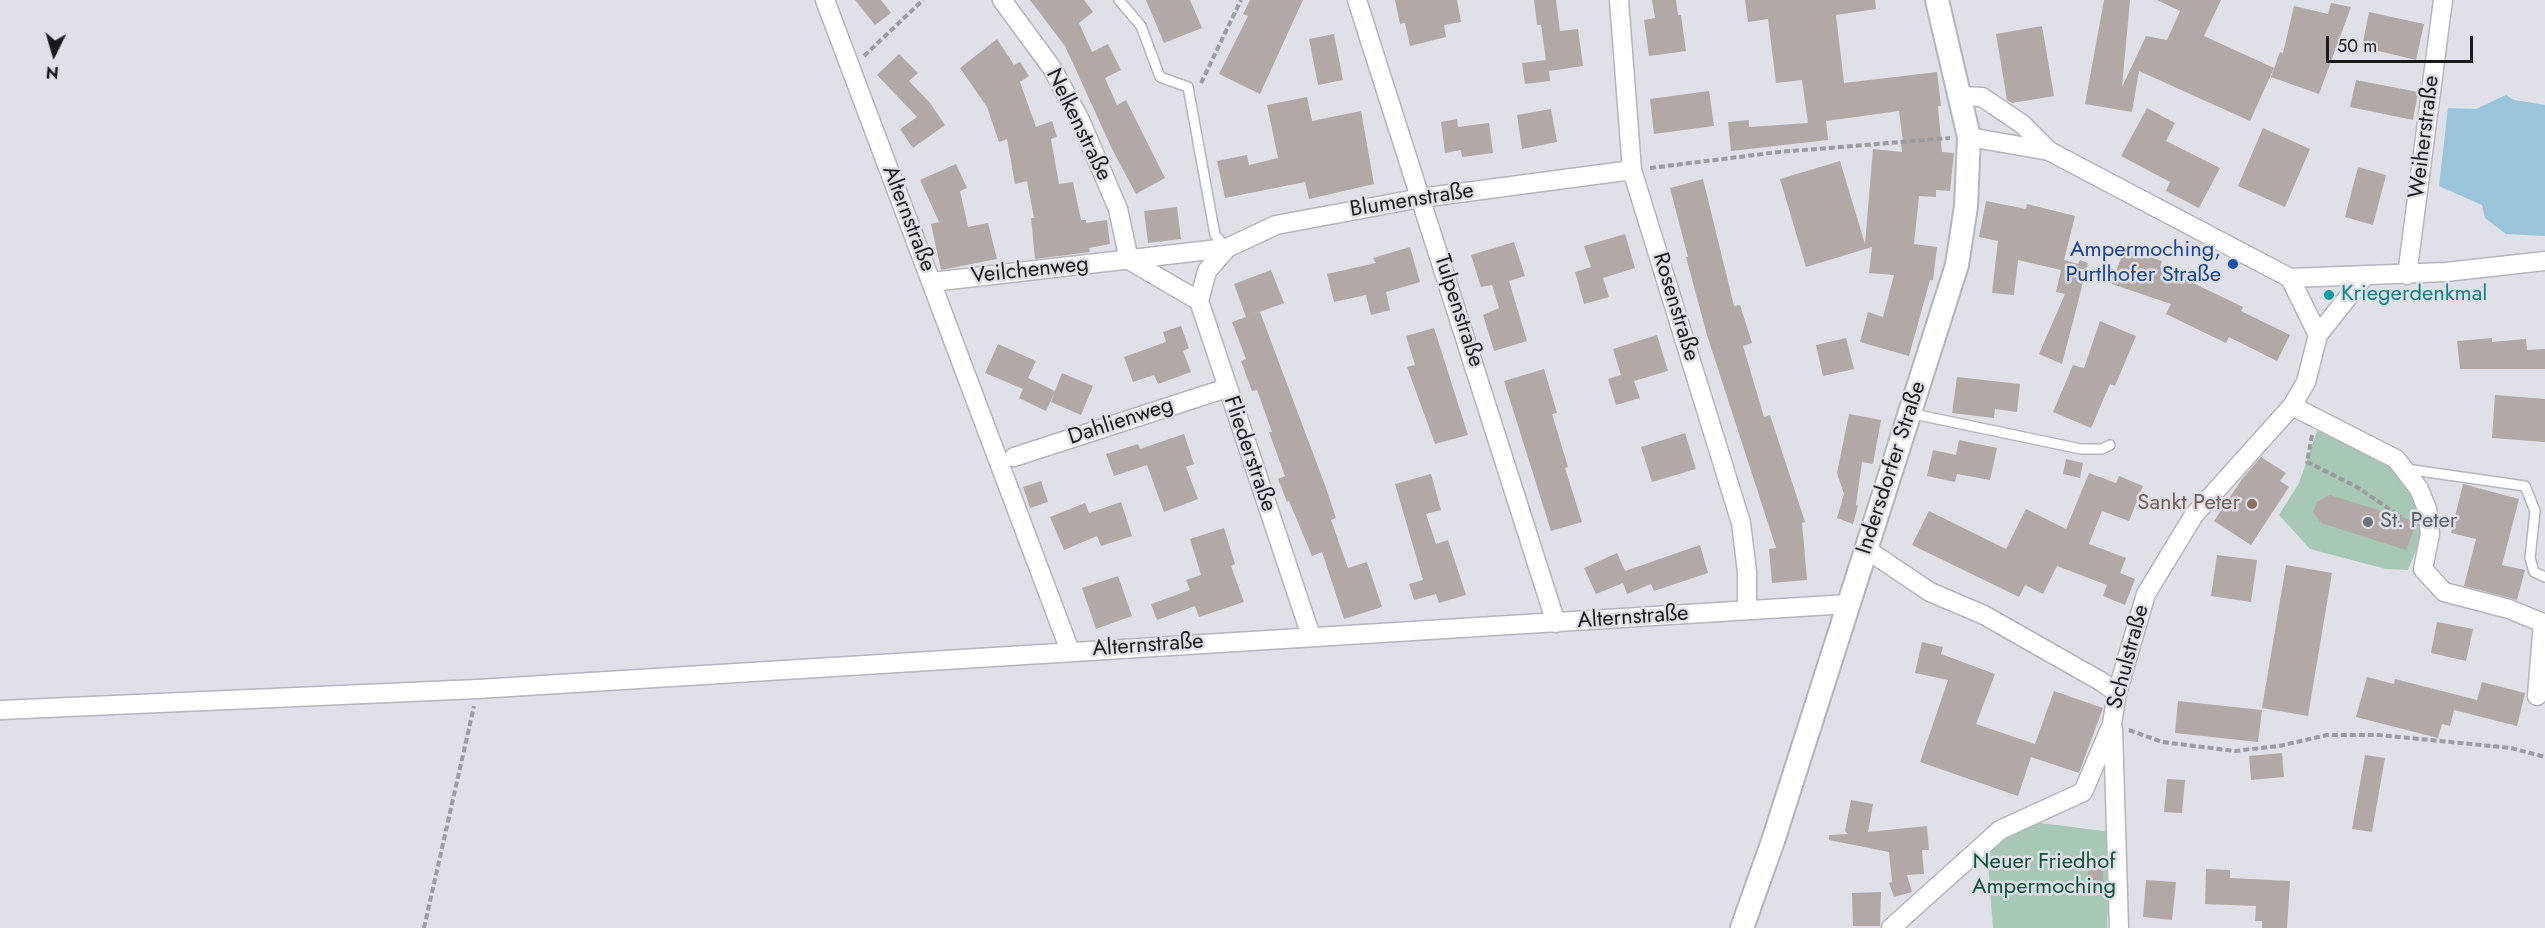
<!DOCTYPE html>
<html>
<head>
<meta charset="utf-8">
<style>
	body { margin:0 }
	#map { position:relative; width:2545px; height:928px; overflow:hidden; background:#dfe0e8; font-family:Jost,sans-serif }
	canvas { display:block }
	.north { position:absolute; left:24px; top:24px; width:60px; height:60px; -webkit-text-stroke:4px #dfe0e8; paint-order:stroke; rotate:185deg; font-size:16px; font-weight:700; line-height:24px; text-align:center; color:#1a1a1d }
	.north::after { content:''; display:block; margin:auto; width:21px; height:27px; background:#1a1a1d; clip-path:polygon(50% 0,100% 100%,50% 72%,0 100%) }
	.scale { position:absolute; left:2326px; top:36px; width:147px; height:27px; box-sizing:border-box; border:3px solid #1a1a1d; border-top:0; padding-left:8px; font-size:18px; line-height:21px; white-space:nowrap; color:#1a1a1d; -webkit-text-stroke:4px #dfe0e8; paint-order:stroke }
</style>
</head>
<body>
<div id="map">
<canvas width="2545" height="928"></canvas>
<div class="north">N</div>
<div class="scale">50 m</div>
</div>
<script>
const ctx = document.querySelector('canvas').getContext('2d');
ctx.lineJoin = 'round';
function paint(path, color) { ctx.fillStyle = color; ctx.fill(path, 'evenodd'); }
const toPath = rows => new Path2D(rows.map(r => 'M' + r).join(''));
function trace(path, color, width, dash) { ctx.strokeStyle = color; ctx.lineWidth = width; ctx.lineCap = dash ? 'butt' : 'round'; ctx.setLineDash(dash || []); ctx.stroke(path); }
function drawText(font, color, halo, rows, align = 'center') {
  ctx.font = font + ' Jost,sans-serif'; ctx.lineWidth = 5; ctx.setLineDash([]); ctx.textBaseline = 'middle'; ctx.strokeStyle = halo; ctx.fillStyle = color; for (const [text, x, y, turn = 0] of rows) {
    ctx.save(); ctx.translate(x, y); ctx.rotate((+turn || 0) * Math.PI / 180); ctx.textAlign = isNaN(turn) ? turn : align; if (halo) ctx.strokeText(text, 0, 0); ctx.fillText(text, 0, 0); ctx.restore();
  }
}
const green = toPath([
	[2317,431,2326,433,2392,467,2410,488,2424,531,2408,570,2386,569,2310,549,2279,515,2299,483],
	[2033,822,2111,832,2107,928,1993,928,1987,850]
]);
const water = toPath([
	[2506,95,2514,100,2545,105,2545,236,2506,234,2485,218,2482,205,2439,186,2448,108,2476,109]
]);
const building = toPath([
	[855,0,881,0,891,13,875,25],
	[1030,0,1084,0,1093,12,1079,23,1092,52,1108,44,1121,70,1105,78,1117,105,1126,100,1165,178,1136,194,1112,149,1065,46],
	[1146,0,1190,0,1202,28,1164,43],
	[1250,0,1303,0,1260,94,1219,74,1248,16,1243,14],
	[1395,0,1457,0,1461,22,1444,25,1446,37,1410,46,1405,23,1400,24],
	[1534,0,1556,0,1560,31,1578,29,1583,66,1549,71,1550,81,1525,84,1522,63,1546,60,1541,25,1537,25],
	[1652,0,1676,0,1678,15,1681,15,1686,51,1649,56,1644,20,1655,18],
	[1745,0,1875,0,1876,9,1836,15,1844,83,1937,72,1941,106,1938,106,1942,152,1954,153,1950,191,1936,190,1936,197,1919,196,1914,244,1937,247,1933,280,1930,280,1909,356,1860,342,1868,312,1883,317,1894,275,1869,273,1872,247,1806,267,1780,179,1840,161,1865,244,1873,149,1902,152,1901,143,1903,142,1899,111,1826,121,1828,140,1731,151,1728,122,1749,120,1749,127,1808,123,1802,80,1776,83,1768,19,1748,22],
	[2104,0,2130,0,2122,87,2146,36,2167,40,2180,11,2157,0,2221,0,2204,36,2274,68,2250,121,2139,71,2132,112,2085,104],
	[2331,3,2351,7,2319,94,2271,77,2280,52,2283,53,2294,6,2328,14],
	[2369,12,2424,24,2416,60,2362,47],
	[2042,26,2054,96,2012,103,2007,100,1996,34],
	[1334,34,1343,80,1318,85,1309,39],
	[997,39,1014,65,1020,62,1029,76,1020,82,1036,127,1052,121,1057,137,1051,139,1059,184,1073,182,1081,220,1086,220,1086,223,1107,220,1110,244,1089,248,1090,252,1035,259,1031,218,1034,218,1027,181,1015,184,1007,139,999,142,987,107,960,68],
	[899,54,918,73,909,81,930,103,945,125,913,148,900,129,917,117,877,75],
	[2356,80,2418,92,2413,120,2350,107],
	[1709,91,1714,126,1654,134,1650,99],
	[1307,97,1312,121,1361,111,1374,184,1309,199,1305,182,1225,198,1217,161,1247,155,1249,165,1278,158,1267,105],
	[2147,108,2175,123,2166,141,2220,168,2199,208,2166,191,2170,182,2121,156],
	[1551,109,1557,142,1522,149,1517,115],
	[1457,119,1458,127,1489,123,1493,153,1462,157,1461,150,1445,153,1441,122],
	[2263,128,2310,149,2285,207,2238,186],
	[956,164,967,188,960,191,968,227,988,223,997,259,941,270,931,224,939,222,920,180],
	[2358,167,2386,175,2373,225,2345,217],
	[1703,179,1734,306,1740,305,1752,343,1743,346,1764,417,1770,415,1805,522,1802,523,1807,580,1772,583,1769,549,1776,548,1707,335,1686,257,1688,257,1670,188],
	[1986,201,2026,209,2027,204,2075,216,2064,260,2078,264,2080,260,2088,263,2062,364,2039,354,2065,294,2056,292,2061,270,2018,260,2014,295,1992,293,1998,241,1979,237],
	[1177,207,1181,239,1148,243,1144,211],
	[1625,234,1635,268,1603,278,1609,297,1584,304,1575,272,1591,267,1584,246],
	[1514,242,1525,276,1509,281,1527,341,1494,351,1483,315,1499,308,1492,285,1481,287,1471,255],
	[1410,247,1420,282,1386,292,1390,310,1371,315,1366,295,1334,302,1327,274,1376,263,1373,258],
	[2124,249,2162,261,2160,267,2243,307,2241,311,2290,335,2277,361,2229,337,2226,343,2166,314,2171,304,2112,284],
	[1271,270,1284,303,1246,317,1234,284],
	[1260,312,1326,488,1336,518,1331,520,1348,568,1367,562,1382,607,1344,619,1322,552,1312,556,1289,501,1287,502,1278,479,1285,476,1269,432,1272,432,1257,390,1252,391,1241,361,1246,359,1232,322],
	[2100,321,2136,336,2115,386,2110,384,2091,428,2053,412,2073,365,2084,368],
	[1181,326,1189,348,1183,351,1191,372,1158,384,1154,375,1133,382,1124,357,1166,342,1163,332],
	[1434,328,1468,435,1435,444,1407,367,1415,365,1406,336],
	[1657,335,1668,371,1634,381,1640,398,1616,405,1608,379,1621,375,1613,349],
	[1846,338,1854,369,1823,376,1816,345],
	[2492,338,2492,342,2526,339,2527,350,2545,349,2545,369,2460,369,2457,341],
	[998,344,1036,361,1028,378,1055,391,1062,373,1093,386,1081,415,1051,402,1055,392,1046,411,1019,398,1023,389,985,373],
	[1544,369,1557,413,1552,414,1568,467,1565,468,1582,522,1551,531,1504,381],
	[1957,377,2020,384,2017,412,1995,409,1994,418,1952,413],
	[2495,395,2545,399,2545,442,2492,438],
	[1849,414,1881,420,1873,464,1862,462,1856,505,1858,506,1853,524,1837,518,1844,494,1837,473],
	[1685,433,1696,469,1652,482,1641,447],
	[1184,434,1194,464,1186,467,1198,499,1164,512,1147,465,1114,476,1106,454,1138,444,1140,449],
	[1959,440,1997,448,1990,480,1957,474,1955,482,1927,476,1933,450,1956,455],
	[2261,457,2286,473,2280,481,2289,487,2251,545,2214,521,2242,479],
	[2066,459,2083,463,2080,478,2063,474],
	[2089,473,2116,483,2119,476,2143,486,2129,521,2102,511,2089,544,2126,558,2120,573,2135,579,2125,605,2103,596,2107,585,2057,566,2043,594,2025,585,2019,597,1912,545,1929,511,2006,549,2026,509,2066,529],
	[1431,474,1441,510,1426,514,1436,544,1448,540,1466,595,1439,603,1436,594,1414,600,1409,584,1423,580,1395,484],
	[1041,481,1048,502,1030,508,1023,487],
	[2463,484,2519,499,2502,565,2525,570,2517,600,2464,586,2476,539,2451,533],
	[2330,495,2417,522,2406,550,2321,523,2313,512,2317,502],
	[1121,502,1132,536,1101,546,1097,536,1064,550,1050,517,1085,503,1089,513],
	[1224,528,1235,564,1231,566,1244,602,1199,617,1195,606,1157,620,1151,604,1190,590,1186,580,1201,575,1190,539],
	[1700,545,1708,573,1654,591,1651,584,1627,594,1623,583,1596,594,1584,568,1617,553,1625,571],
	[2217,555,2257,560,2251,602,2211,596],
	[2286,565,2332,573,2308,716,2262,708],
	[1118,576,1132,616,1096,629,1082,588],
	[2437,622,2473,629,2466,661,2431,653],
	[1922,642,1943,647,1941,654,1995,674,1976,724,2035,744,2054,691,2103,708,2079,773,2031,757,2018,796,1920,762,1948,680,1915,673],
	[2367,677,2394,684,2395,679,2477,700,2482,682,2525,693,2517,726,2454,710,2450,726,2442,724,2438,738,2356,717],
	[2178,701,2262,710,2258,742,2175,733],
	[2282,753,2284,777,2251,780,2249,756],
	[2365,755,2385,758,2372,832,2352,829],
	[2167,779,2185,780,2182,813,2164,812],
	[1851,800,1873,804,1868,832,1927,826,1929,850,1922,850,1924,874,1907,875,1912,892,1894,897,1889,883,1892,882,1889,852,1829,840,1829,835,1848,834,1845,831],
	[2088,863,2103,863,2103,889,2088,889],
	[2206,869,2230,870,2230,878,2290,881,2287,928,2262,928,2262,921,2255,921,2256,906,2205,904],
	[2146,880,2176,882,2172,920,2143,917],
	[1881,892,1880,926,1853,926,1852,893]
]);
const path = toPath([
	[864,56,923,0],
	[1201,83,1241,0],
	[1650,168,1779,152,1950,138],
	[2312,435,2307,462,2357,487,2401,517],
	[2129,730,2162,742,2235,751,2279,746,2327,735,2379,735,2511,748,2545,757],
	[424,928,474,706]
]);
const service = toPath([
	[1119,0,1141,26,1160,77,1188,87,1215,235,1227,248],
	[1909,413,2081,449,2102,449,2110,445],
	[2406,469,2525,486,2535,511,2530,558,2534,572,2545,577]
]);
const minor = toPath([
	[825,0,1070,651],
	[1002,0,1052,68,1080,120,1118,209,1129,260,1199,301],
	[1357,0,1556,623],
	[1619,0,1632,170,1741,523,1747,572,1747,610],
	[1961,96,1982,97,2022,124,2049,151],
	[1969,137,2049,151,2290,278,2446,272,2545,261],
	[2407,275,2443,0],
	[2290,278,2318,335],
	[932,282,1227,248],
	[2292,406,2396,459,2419,489,2427,509,2430,534,2423,569,2444,592,2509,609,2543,623,2537,696],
	[1014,457,1227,388],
	[1866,549,1930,592,1984,615,2102,682,2117,693],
	[1311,636,1199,301,1207,271,1227,248,1276,225,1421,198,1632,170],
	[0,710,478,689,1848,604],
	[2113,729,2119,928],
	[1891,928,2000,830,2083,792,2112,724,2117,693,2146,594,2194,515,2292,406,2306,382,2318,335,2364,277]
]);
const tertiary = toPath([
	[1742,928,1773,841,1957,265,1966,206,1969,137,1937,0]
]);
const markers = [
	[2233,264,6,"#1a4fb4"],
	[2329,295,6,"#0f9aa8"],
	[2252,504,6,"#8d6e63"],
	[2368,522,6,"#6b7280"]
];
const streetNames = [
	["Nelkenstraße",1078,125,64],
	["Weiherstraße",2425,137,-83],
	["Blumenstraße",1412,201,-9],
	["Alternstraße",908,219,69],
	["Veilchenweg",1030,271,-6],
	["Rosenstraße",1675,307,73],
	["Tulpenstraße",1458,311,72],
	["Dahlienweg",1121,422,-18],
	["Fliederstraße",1249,454,71],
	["Indersdorfer Straße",1892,468,-72],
	["Alternstraße",1633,618,-4],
	["Alternstraße",1148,646,-4],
	["Schulstraße",2129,657,-75]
];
const transitNames = [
	["Ampermoching,",2221,251],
	["Purtlhofer Straße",2221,276]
];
const cultureNames = [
	["Kriegerdenkmal",2341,295]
];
const educationNames = [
	["Sankt Peter",2240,504]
];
const worshipNames = [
	["St. Peter",2380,522]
];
const parkNames = [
	["Neuer Friedhof",2044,863],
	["Ampermoching",2044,888]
];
paint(green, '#a6c8b5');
paint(water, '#9ac4da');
paint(building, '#b2a9a7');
trace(service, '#b4b5bd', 12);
trace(minor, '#b4b5bd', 21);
trace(tertiary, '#b4b5bd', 26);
trace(path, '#9c9da3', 4, [6, 3]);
trace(service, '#fff', 9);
trace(minor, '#fff', 18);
trace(tertiary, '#fff', 22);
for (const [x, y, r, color] of markers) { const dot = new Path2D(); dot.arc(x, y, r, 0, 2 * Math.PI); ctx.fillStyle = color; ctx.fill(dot); trace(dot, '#dfe0e8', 2); }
drawText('22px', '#1a1a1d', '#dfe0e8', streetNames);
drawText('22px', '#164399', '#dfe0e8', transitNames, 'right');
drawText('22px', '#0d838f', '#dfe0e8', cultureNames, 'left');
drawText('22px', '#785e54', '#dfe0e8', educationNames, 'right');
drawText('22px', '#5b616d', '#dfe0e8', worshipNames, 'left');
drawText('22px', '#085437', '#dfe0e8', parkNames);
</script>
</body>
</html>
